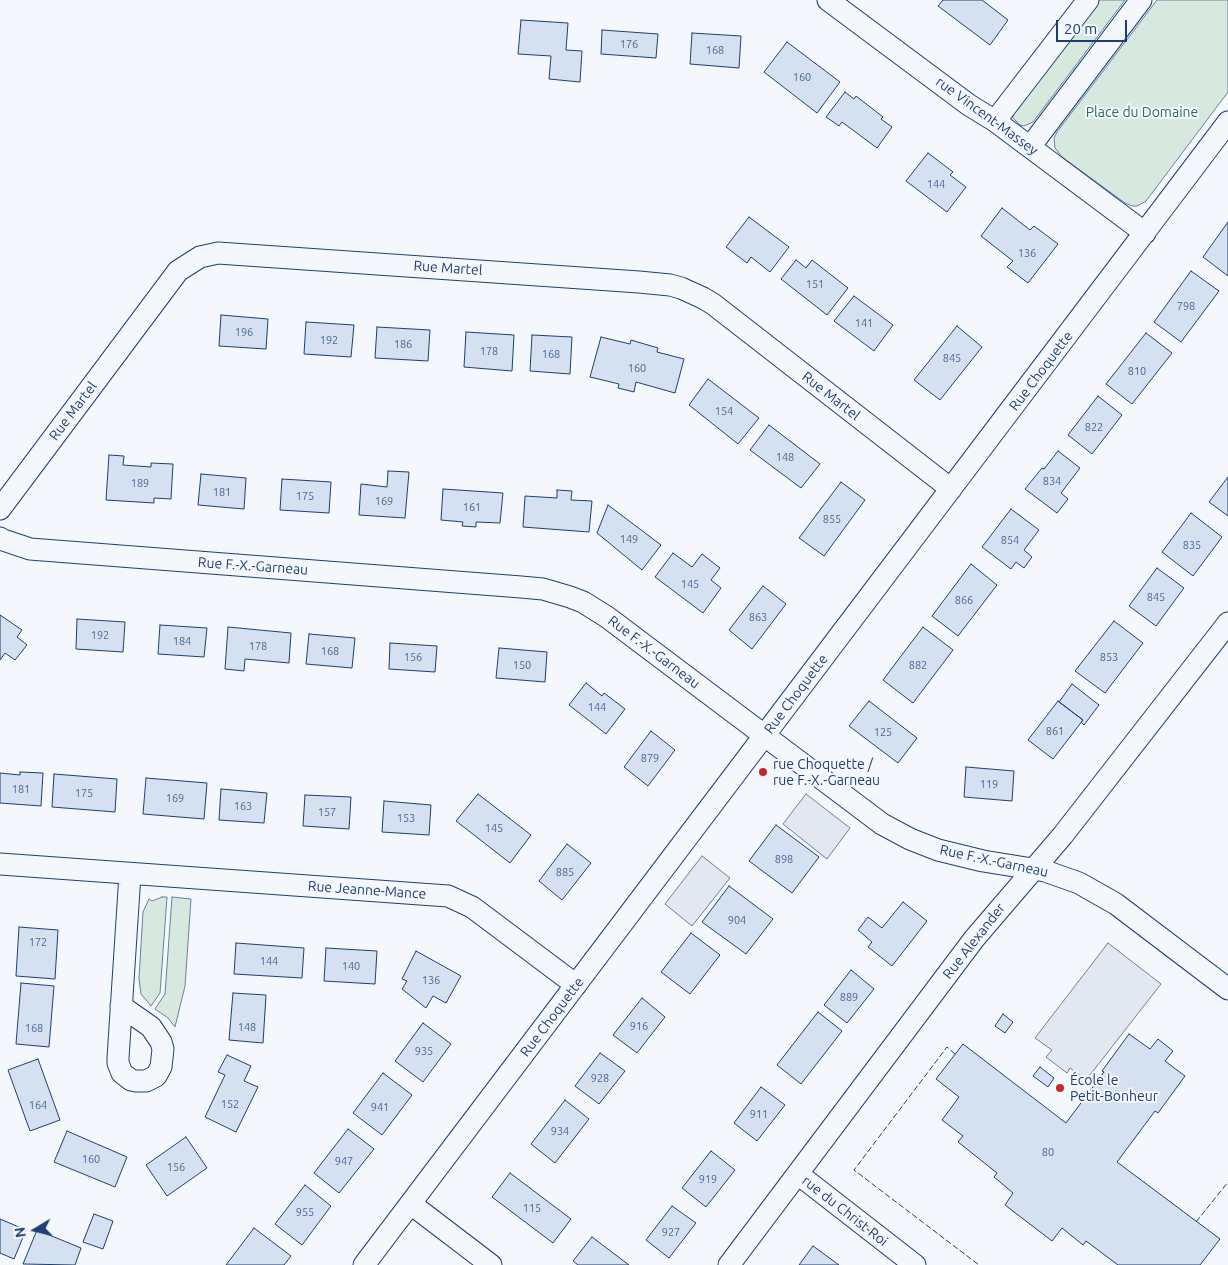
<!DOCTYPE html>
<html>
<head>
<meta charset="utf-8">
<style>
	body { margin:0 }
	#map { position:relative; width:1228px; height:1265px; overflow:hidden; background:#f4f7fb; font-family:Ubuntu,sans-serif }
	canvas { display:block }
	.north { position:absolute; left:10px; top:1205px; width:50px; height:50px; -webkit-text-stroke:4px #f4f7fb; paint-order:stroke; rotate:261deg; font-size:14px; font-weight:700; line-height:20px; text-align:center; color:#1d3f73 }
	.north::after { content:''; display:block; margin:auto; width:18px; height:22px; background:#1d3f73; clip-path:polygon(50% 0,100% 100%,50% 72%,0 100%) }
	.scale { position:absolute; left:1056px; top:20px; width:71px; height:22px; box-sizing:border-box; border:2px solid #1d3f73; border-top:0; padding-left:6px; font-size:15px; line-height:18px; white-space:nowrap; color:#1d3f73; -webkit-text-stroke:4px #f4f7fb; paint-order:stroke }
</style>
</head>
<body>
<div id="map">
<canvas width="1228" height="1265"></canvas>
<div class="north">N</div>
<div class="scale">20 m</div>
</div>
<script>
const ctx = document.querySelector('canvas').getContext('2d');
ctx.lineJoin = 'round';
function paint(path, color) { ctx.fillStyle = color; ctx.fill(path, 'evenodd'); }
const toPath = rows => new Path2D(rows.map(r => 'M' + r).join(''));
function trace(path, color, width, dash) { ctx.strokeStyle = color; ctx.lineWidth = width; ctx.lineCap = dash ? 'butt' : 'round'; ctx.setLineDash(dash || []); ctx.stroke(path); }
function drawText(font, color, halo, rows, align = 'center') {
  ctx.font = font + ' Ubuntu,sans-serif'; ctx.lineWidth = 4; ctx.setLineDash([]); ctx.textBaseline = 'middle'; ctx.strokeStyle = halo; ctx.fillStyle = color; for (const [text, x, y, turn = 0] of rows) {
    ctx.save(); ctx.translate(x, y); ctx.rotate((+turn || 0) * Math.PI / 180); ctx.textAlign = isNaN(turn) ? turn : align; if (halo) ctx.strokeText(text, 0, 0); ctx.fillText(text, 0, 0); ctx.restore();
  }
}
const green = toPath([
	[1096,0,1125,0,1033,122,1024,126,1020,125,1013,118,1013,113,1096,0],
	[1157,0,1228,0,1228,92,1146,201,1137,206,1132,206,1125,203,1062,157,1055,148,1054,138,1057,132,1157,0],
	[162,897,167,897,160,993,151,1006,141,994,139,979,143,912,149,899,152,901,162,897],
	[172,897,191,899,185,986,175,1027,168,1018,155,1009,165,994,172,897]
]);
const parking = toPath([
	[806,794,850,828,827,859,783,824,806,794],
	[702,856,730,878,692,926,665,904,702,856],
	[1108,943,1161,984,1086,1080,1070,1068,1067,1073,1046,1057,1052,1050,1035,1038,1108,943]
]);
const building = toPath([
	[943,0,982,0,1008,20,990,45,938,6,943,0],
	[521,20,568,23,566,50,582,51,580,82,549,79,551,56,518,54,521,20],
	[602,30,658,34,656,58,601,54,602,30],
	[692,33,741,36,739,68,690,64,692,33],
	[787,42,840,82,817,113,764,72,787,42],
	[845,92,854,99,856,96,883,117,881,119,892,127,877,148,842,122,839,126,826,117,845,92],
	[928,153,953,172,950,175,966,187,947,212,906,181,928,153],
	[1002,208,1030,230,1034,226,1058,244,1028,283,1007,267,1013,261,981,236,1002,208],
	[749,217,789,247,770,272,751,257,747,263,726,247,749,217],
	[1228,222,1228,276,1203,257,1228,222],
	[796,260,806,268,812,260,848,288,827,315,781,279,796,260],
	[1191,271,1219,291,1181,342,1154,322,1191,271],
	[854,296,893,325,874,351,834,321,854,296],
	[221,315,268,319,266,349,219,346,221,315],
	[306,322,354,325,351,357,304,354,306,322],
	[957,326,982,347,940,400,914,380,957,326],
	[377,327,430,330,428,361,375,358,377,327],
	[466,332,514,335,512,371,464,367,466,332],
	[1146,333,1172,353,1132,404,1106,384,1146,333],
	[532,335,572,337,570,374,530,371,532,335],
	[601,337,630,344,631,340,658,348,657,352,684,359,675,393,636,382,634,392,618,388,619,384,590,377,601,337],
	[708,379,759,418,738,444,689,405,708,379],
	[1098,396,1122,415,1092,454,1068,435,1098,396],
	[769,425,820,464,801,488,750,450,769,425],
	[1058,451,1080,468,1061,493,1068,499,1057,513,1025,489,1042,468,1044,469,1058,451],
	[109,455,124,456,123,465,151,467,151,463,173,464,171,499,154,498,154,503,106,500,109,455],
	[388,471,409,472,405,518,359,515,361,484,387,487,388,471],
	[201,474,246,478,244,509,198,505,201,474],
	[1228,477,1228,516,1209,502,1228,477],
	[282,479,331,482,329,513,280,510,282,479],
	[841,482,865,500,824,556,799,538,841,482],
	[443,489,503,493,500,523,476,522,476,527,462,526,463,522,441,520,443,489],
	[557,490,572,491,571,500,592,501,589,532,523,527,525,496,557,498,557,490],
	[608,505,661,545,642,570,597,533,608,505],
	[1011,509,1039,530,1024,550,1032,557,1024,568,1016,562,1011,569,982,547,1011,509],
	[1191,513,1222,537,1193,576,1162,552,1191,513],
	[673,553,692,567,702,554,720,568,711,580,721,588,703,613,655,577,673,553],
	[971,564,997,585,958,636,932,616,971,564],
	[1157,568,1184,588,1156,626,1129,606,1157,568],
	[763,586,786,604,752,649,729,630,763,586],
	[0,615,22,630,17,637,27,645,15,660,5,653,0,660,0,615],
	[77,619,125,622,123,652,76,649,77,619],
	[1114,621,1143,643,1105,693,1075,671,1114,621],
	[160,625,207,628,204,657,158,654,160,625],
	[228,627,291,633,289,663,245,659,244,671,225,669,228,627],
	[923,627,953,650,913,703,883,680,923,627],
	[309,634,355,638,352,668,306,664,309,634],
	[390,643,437,646,435,672,389,669,390,643],
	[499,648,547,652,545,682,496,678,499,648],
	[586,683,602,696,604,693,625,709,606,734,569,705,586,683],
	[1072,684,1099,705,1084,725,1081,722,1083,720,1059,702,1072,684],
	[869,701,917,738,898,763,849,726,869,701],
	[1058,701,1083,720,1053,759,1028,740,1058,701],
	[651,731,675,750,648,786,624,767,651,731],
	[966,767,1014,771,1012,801,964,797,966,767],
	[20,772,43,773,41,806,0,803,0,773,20,775,20,772],
	[54,774,117,779,115,812,52,807,54,774],
	[146,778,207,783,204,819,143,814,146,778],
	[221,789,267,793,264,823,219,820,221,789],
	[478,794,531,835,510,863,456,821,478,794],
	[305,795,351,797,349,829,303,826,305,795],
	[384,801,431,805,429,835,382,832,384,801],
	[776,825,819,857,792,893,749,861,776,825],
	[567,844,591,863,562,900,539,881,567,844],
	[729,886,773,919,746,954,702,922,729,886],
	[903,902,927,921,892,966,868,947,872,942,858,930,868,917,882,928,903,902],
	[19,927,58,930,55,979,16,976,19,927],
	[691,933,720,955,690,994,661,972,691,933],
	[236,943,304,948,302,978,234,974,236,943],
	[326,948,377,951,375,984,324,981,326,948],
	[416,951,461,976,446,1003,433,996,426,1008,402,989,407,981,402,979,416,951],
	[851,970,874,989,847,1023,824,1005,851,970],
	[21,983,54,986,49,1047,16,1044,21,983],
	[233,993,266,995,263,1043,229,1040,233,993],
	[642,998,665,1017,637,1053,613,1035,642,998],
	[818,1012,842,1031,801,1084,777,1065,818,1012],
	[1003,1014,1013,1022,1005,1033,995,1026,1003,1014],
	[423,1023,451,1044,423,1082,395,1061,423,1023],
	[1129,1034,1150,1049,1158,1039,1173,1051,1165,1061,1185,1076,1158,1113,1155,1111,1117,1162,1220,1239,1200,1265,1118,1265,1086,1241,1083,1245,1062,1228,1052,1241,1005,1205,1013,1193,994,1177,997,1173,958,1142,963,1136,942,1120,959,1097,936,1079,963,1044,1066,1123,1104,1072,1102,1071,1129,1034],
	[600,1053,625,1071,599,1104,575,1086,600,1053],
	[227,1055,251,1066,244,1081,258,1087,236,1132,205,1117,225,1075,218,1072,227,1055],
	[38,1059,60,1120,30,1131,8,1070,38,1059],
	[1040,1067,1054,1078,1048,1087,1033,1076,1040,1067],
	[383,1073,412,1095,382,1135,353,1113,383,1073],
	[761,1087,785,1105,757,1141,734,1123,761,1087],
	[565,1100,589,1119,555,1163,531,1144,565,1100],
	[348,1129,374,1149,339,1193,314,1173,348,1129],
	[67,1131,127,1157,115,1187,54,1162,67,1131],
	[186,1137,207,1168,167,1196,146,1165,186,1137],
	[711,1151,735,1170,706,1207,682,1188,711,1151],
	[510,1173,571,1219,553,1243,492,1197,510,1173],
	[305,1185,331,1206,302,1245,275,1224,305,1185],
	[672,1206,696,1223,669,1258,646,1240,672,1206],
	[94,1214,113,1221,103,1249,83,1242,94,1214],
	[0,1219,26,1230,14,1259,0,1253,0,1219],
	[254,1228,291,1256,284,1265,226,1265,254,1228],
	[37,1230,81,1248,75,1265,23,1264,37,1230],
	[592,1237,629,1265,578,1265,573,1261,592,1237],
	[813,1246,839,1265,799,1265,813,1246]
]);
const minor = toPath([
	[828,0,969,105,995,121,1145,233],
	[995,121,1088,0],
	[1030,147,1141,0],
	[0,509,178,271,200,257,218,253,639,282,670,285,681,288,703,298,713,304,951,489],
	[0,538,3,540,30,549,521,587,543,589,570,597,583,602,607,617,882,824,910,839,938,850,983,861,1045,871,1079,883,1116,904,1228,989],
	[0,864,448,896,472,907,576,985],
	[121,1006,151,1027,161,1042,163,1049,161,1067,156,1076,146,1081,136,1081,131,1080,122,1073,118,1063,118,1058,130,874],
	[798,1174,915,1265],
	[411,1204,491,1265],
	[364,1265,1228,122],
	[729,1265,974,939,1063,835,1228,623]
]);
const fence = toPath([
	[955,1054,947,1047,854,1170,979,1265],
	[1196,1222,1228,1182]
]);
const markers = [
	[763,772,5,"#c62828"],
	[1060,1088,5,"#c62828"]
];
const numberNames = [
	["176",629,44],
	["168",715,50],
	["160",802,77],
	["144",936,184],
	["136",1027,253],
	["151",815,284],
	["798",1186,306],
	["141",864,323],
	["196",244,332],
	["192",329,340],
	["186",403,344],
	["178",489,351],
	["168",551,354],
	["845",952,358],
	["160",637,368],
	["810",1137,371],
	["154",724,411],
	["822",1094,427],
	["148",785,457],
	["834",1052,481],
	["189",140,483],
	["181",222,492],
	["175",305,496],
	["169",384,501],
	["161",472,507],
	["855",832,519],
	["149",629,539],
	["854",1010,540],
	["835",1192,545],
	["145",690,584],
	["845",1156,597],
	["866",964,600],
	["863",758,617],
	["192",100,635],
	["184",182,641],
	["178",258,646],
	["168",330,651],
	["156",413,657],
	["853",1109,657],
	["150",522,665],
	["882",918,665],
	["144",597,707],
	["861",1055,731],
	["125",883,732],
	["879",650,758],
	["119",989,784],
	["181",21,789],
	["175",84,793],
	["169",175,798],
	["163",243,806],
	["157",327,812],
	["153",406,818],
	["145",494,828],
	["898",784,859],
	["885",565,872],
	["904",737,920],
	["172",38,942],
	["144",269,961],
	["140",351,966],
	["136",431,980],
	["889",849,997],
	["916",639,1026],
	["148",247,1027],
	["168",34,1028],
	["935",424,1051],
	["928",600,1078],
	["152",230,1104],
	["164",38,1105],
	["941",380,1107],
	["911",759,1114],
	["934",560,1131],
	["80",1048,1152],
	["160",91,1159],
	["947",344,1161],
	["156",176,1167],
	["919",708,1179],
	["115",532,1208],
	["955",305,1212],
	["927",671,1232]
];
const parkNames = [
	["Place du Domaine",1142,112]
];
const streetNames = [
	["rue Vincent-Massey",987,116,36],
	["Rue Martel",448,268,4],
	["Rue Choquette",1041,371,-53],
	["Rue Martel",831,396,38],
	["Rue Martel",73,411,-53],
	["Rue F.-X.-Garneau",253,566,4],
	["Rue F.-X.-Garneau",654,652,37],
	["Rue Choquette",796,694,-53],
	["Rue F.-X.-Garneau",994,861,12],
	["Rue Jeanne-Mance",367,890,4],
	["Rue Alexander",974,941,-52],
	["Rue Choquette",552,1017,-53],
	["rue du Christ-Roi",845,1211,38]
];
const poiNames = [
	["rue Choquette /",773,764],
	["rue F.-X.-Garneau",773,780],
	["École le",1070,1080],
	["Petit-Bonheur",1070,1096]
];
paint(green, '#d7e8df');
trace(green, '#687fa3', 1);
paint(parking, '#e3e8f0');
trace(parking, '#687fa3', 1);
paint(building, '#d5e0f0');
trace(building, '#1d3f73', 1);
trace(minor, '#1d3f73', 23);
trace(minor, '#f4f7fb', 21);
trace(fence, '#1d3f73', 1, [6, 2.5]);
for (const [x, y, r, color] of markers) { const dot = new Path2D(); dot.arc(x, y, r, 0, 2 * Math.PI); ctx.fillStyle = color; ctx.fill(dot); trace(dot, '#f4f7fb', 2); }
drawText('11px', '#4b6792', null, numberNames);
drawText('14px', '#2c6c60', '#f4f7fb', parkNames);
drawText('14px', '#1d3f73', '#f4f7fb', streetNames);
drawText('14px', '#1d3f73', '#f4f7fb', poiNames, 'left');
</script>
</body>
</html>
